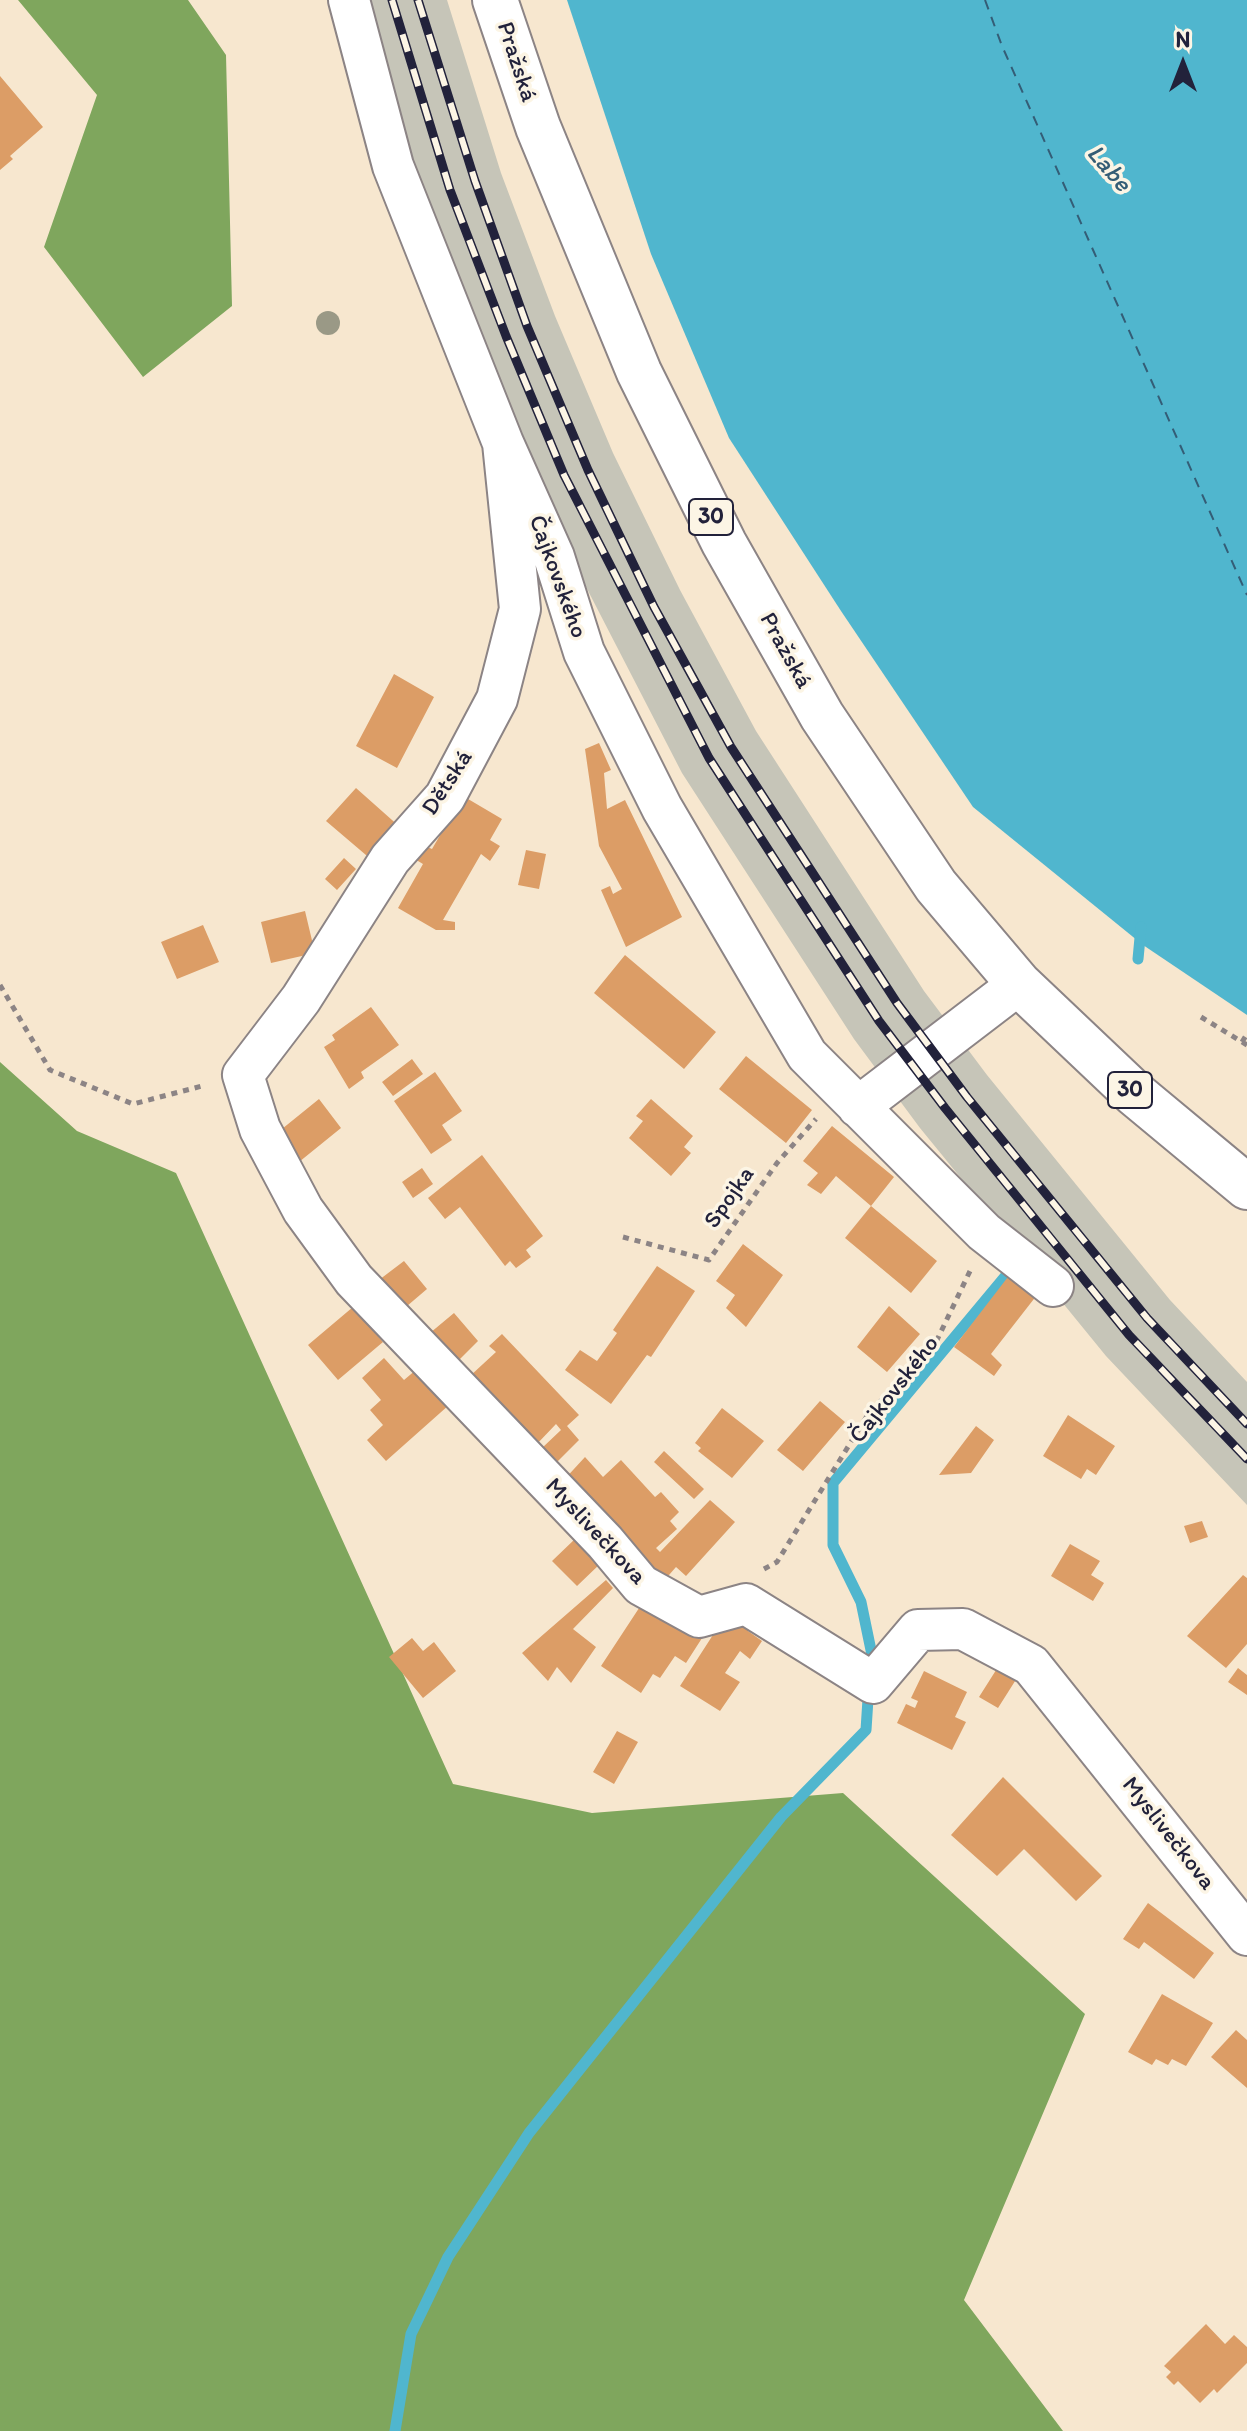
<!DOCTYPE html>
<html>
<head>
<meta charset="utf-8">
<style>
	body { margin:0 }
	#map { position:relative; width:1247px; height:2431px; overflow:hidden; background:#f7e7cf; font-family:Itim,sans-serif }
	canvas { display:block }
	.north { position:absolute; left:1143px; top:24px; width:80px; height:80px; -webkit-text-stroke:6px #fcf5e5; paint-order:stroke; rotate:0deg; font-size:22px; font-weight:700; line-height:32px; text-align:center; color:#22223b }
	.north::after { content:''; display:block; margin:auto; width:28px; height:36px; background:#22223b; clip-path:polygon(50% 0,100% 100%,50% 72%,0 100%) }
</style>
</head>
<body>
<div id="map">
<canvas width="1247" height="2431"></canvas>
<div class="north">N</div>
</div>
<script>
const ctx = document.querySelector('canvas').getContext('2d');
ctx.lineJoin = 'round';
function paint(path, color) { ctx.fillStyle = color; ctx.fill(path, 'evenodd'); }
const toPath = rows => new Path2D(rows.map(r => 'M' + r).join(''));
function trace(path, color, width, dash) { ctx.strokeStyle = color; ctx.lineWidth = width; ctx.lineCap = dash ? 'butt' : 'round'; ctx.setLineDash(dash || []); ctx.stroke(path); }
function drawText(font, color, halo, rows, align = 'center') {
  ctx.font = font + ' Itim,sans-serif'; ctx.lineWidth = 7; ctx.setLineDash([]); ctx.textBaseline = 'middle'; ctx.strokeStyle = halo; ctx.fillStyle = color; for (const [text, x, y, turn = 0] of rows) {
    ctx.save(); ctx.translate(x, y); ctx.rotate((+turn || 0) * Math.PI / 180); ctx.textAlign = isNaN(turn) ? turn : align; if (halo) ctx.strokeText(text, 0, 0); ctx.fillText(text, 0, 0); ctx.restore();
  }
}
const industrial = toPath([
	[360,0,447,0,501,173,555,316,613,453,680,590,756,731,924,991,987,1075,1170,1300,1247,1382,1247,1505,1106,1356,920,1128,854,1039,682,773,535,488,420,200]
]);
const forest = toPath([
	[18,0,188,0,226,55,232,306,143,377,44,247,97,95],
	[0,1062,77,1131,176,1173,453,1784,592,1813,843,1793,1085,2014,964,2300,1063,2431,0,2431]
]);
const water = toPath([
	[567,0,1247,0,1247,1015,1143,945,973,807,841,611,729,438,651,254]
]);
const stream = toPath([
	[1138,959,1141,927],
	[872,1655,861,1602,833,1545,833,1483,1008,1273],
	[395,2431,411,2334,448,2257,529,2133,781,1817,866,1730,868,1699]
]);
const ferry = toPath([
	[985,0,1002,46,1247,595]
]);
const building = toPath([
	[0,76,43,127,10,156,13,159,0,170],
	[394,674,434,697,397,768,356,746],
	[599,743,611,770,604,773,607,809,625,800,682,917,626,947,601,890,610,886,613,894,622,889,599,846,585,749],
	[356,788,401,828,373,861,326,821],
	[463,796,502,819,490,840,500,846,490,861,481,854,443,920,455,922,455,930,436,930,398,908,423,864,413,858,421,844,432,849],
	[526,850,546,854,539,889,518,885],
	[344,858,356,869,337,890,325,879],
	[305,911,315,953,271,963,261,922],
	[203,925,219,962,177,979,161,942],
	[625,955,716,1032,684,1069,594,993],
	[371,1007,399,1045,361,1072,364,1078,349,1089,324,1047,335,1040,332,1035],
	[746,1056,812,1110,786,1143,719,1089],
	[412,1059,423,1074,393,1096,382,1082],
	[435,1072,462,1111,442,1125,452,1140,431,1154,394,1101],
	[319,1099,341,1128,299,1162,277,1133],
	[651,1099,693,1136,684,1147,691,1153,671,1176,629,1138,643,1121,636,1116],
	[832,1126,894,1177,871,1206,836,1176,821,1194,807,1185,818,1173,803,1161],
	[482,1155,543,1236,526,1250,531,1257,516,1268,510,1261,505,1266,460,1207,445,1219,428,1198],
	[422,1168,433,1184,413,1198,402,1182],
	[871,1206,937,1261,911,1293,845,1238],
	[743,1244,783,1275,746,1327,726,1308,735,1295,716,1281],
	[404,1261,427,1289,400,1312,375,1283],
	[657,1266,695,1291,651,1357,647,1355,611,1404,565,1370,580,1350,597,1361,617,1333,613,1330],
	[1011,1273,1037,1295,991,1354,1002,1365,994,1376,954,1347],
	[889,1306,920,1334,887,1372,857,1347],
	[353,1307,383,1342,338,1380,308,1345],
	[454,1313,478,1341,457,1362,430,1333],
	[502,1334,579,1415,567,1426,579,1440,556,1463,542,1448,561,1430,556,1424,536,1445,470,1376,496,1352,489,1346],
	[384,1358,404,1380,417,1369,449,1405,386,1461,367,1440,383,1425,370,1410,381,1400,362,1378],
	[820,1401,845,1422,803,1471,777,1450],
	[722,1408,764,1441,732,1478,698,1451,701,1448,695,1443],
	[1068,1415,1115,1446,1096,1475,1087,1469,1081,1479,1043,1456],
	[976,1426,994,1440,971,1473,939,1475],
	[664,1451,704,1489,694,1499,654,1462],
	[585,1457,603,1477,621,1460,655,1497,661,1492,679,1512,670,1521,677,1529,656,1548,660,1552,710,1500,735,1522,686,1576,676,1567,662,1583,562,1482],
	[1202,1521,1208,1537,1190,1543,1184,1526],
	[576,1538,601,1563,577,1586,552,1561],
	[1070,1544,1100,1561,1091,1575,1104,1583,1093,1601,1051,1576],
	[1243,1575,1247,1578,1247,1644,1226,1668,1187,1636],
	[606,1580,613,1588,573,1629,596,1647,571,1683,557,1667,548,1681,522,1653],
	[645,1599,704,1635,686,1663,675,1656,660,1678,653,1674,641,1693,601,1666],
	[729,1610,752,1625,748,1631,762,1641,750,1659,740,1651,725,1673,740,1682,720,1711,680,1686],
	[412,1638,423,1651,434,1642,456,1671,423,1698,389,1657],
	[998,1667,1017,1678,998,1708,979,1697],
	[1238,1668,1247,1675,1247,1695,1228,1682],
	[924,1671,967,1692,955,1717,966,1722,952,1750,897,1723,906,1704,915,1708,918,1701,911,1698],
	[617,1731,638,1742,614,1784,593,1772],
	[1003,1777,1102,1876,1076,1901,1024,1849,997,1876,951,1835],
	[1148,1903,1214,1953,1194,1979,1144,1942,1139,1949,1123,1939],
	[1162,1994,1213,2023,1186,2066,1172,2059,1168,2065,1156,2059,1152,2065,1128,2052],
	[1236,2030,1247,2040,1247,2088,1211,2057],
	[1206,2324,1225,2344,1234,2335,1247,2347,1247,2363,1217,2393,1214,2389,1200,2403,1178,2381,1174,2385,1166,2377,1171,2372,1164,2366]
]);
const path = toPath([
	[0,985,50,1070,133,1104,206,1085],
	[1201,1017,1247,1045],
	[1242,1042,1247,1034],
	[623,1237,709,1260,777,1163,816,1119],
	[764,1569,777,1562,867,1416,937,1340,970,1271]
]);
const minor = toPath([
	[349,0,393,166,503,443,554,557,584,652,662,808,807,1055,984,1232,1053,1286],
	[503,443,520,609,497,699,445,797,390,859,301,999,243,1075,260,1129,303,1210,354,1280,605,1542,641,1585,699,1617,746,1604,873,1683,918,1630,963,1629,1031,1665,1247,1935],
	[858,1107,1019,984]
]);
const primary = toPath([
	[495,0,538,127,639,372,724,543,822,716,936,886,1019,984,1135,1094,1247,1187]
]);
const rail = toPath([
	[392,0,450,190,506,336,564,475,709,758,879,1021,945,1108,1129,1335,1247,1459],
	[418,0,475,181,527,326,588,470,654,607,731,747,897,1003,967,1097,1147,1318,1247,1424]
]);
const trees = [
	[328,323]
];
const shields = [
	[711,517,44],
	[1130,1090,44]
];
const shieldNames = [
	["30",711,517],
	["30",1130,1090]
];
const streetNames = [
	["Pražská",516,62,72],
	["Čajkovského",557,577,70],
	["Pražská",785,651,61],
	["Dětská",448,783,-57],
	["Spojka",730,1198,-55],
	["Čajkovského",895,1390,-52],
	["Myslivečkova",595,1532,47],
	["Myslivečkova",1168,1834,52]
];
const waterNames = [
	["Labe",1108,169,49]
];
paint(industrial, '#c6c5b8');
paint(forest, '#7fa65d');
paint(water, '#50b6ce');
trace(stream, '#50b6ce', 11);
trace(ferry, '#345d76', 2, [10, 8]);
paint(building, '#dc9d66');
trace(minor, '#8c8485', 44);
trace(primary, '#8c8485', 48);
trace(path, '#8c8485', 5, [6, 6]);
trace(minor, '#fff', 40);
trace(primary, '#fff', 44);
trace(rail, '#22223b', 9);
trace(rail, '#fcf5e5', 6, [18]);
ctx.fillStyle = '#9a9986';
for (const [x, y] of trees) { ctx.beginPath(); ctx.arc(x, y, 12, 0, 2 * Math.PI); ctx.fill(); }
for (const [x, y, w] of shields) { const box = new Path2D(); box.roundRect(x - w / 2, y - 18, w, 36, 6); ctx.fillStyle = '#fcf5e5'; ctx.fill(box); trace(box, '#22223b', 2); }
drawText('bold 22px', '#22223b', null, shieldNames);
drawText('24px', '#22223b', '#fcf5e5', streetNames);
drawText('italic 26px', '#345d76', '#fcf5e5', waterNames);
</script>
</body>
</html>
